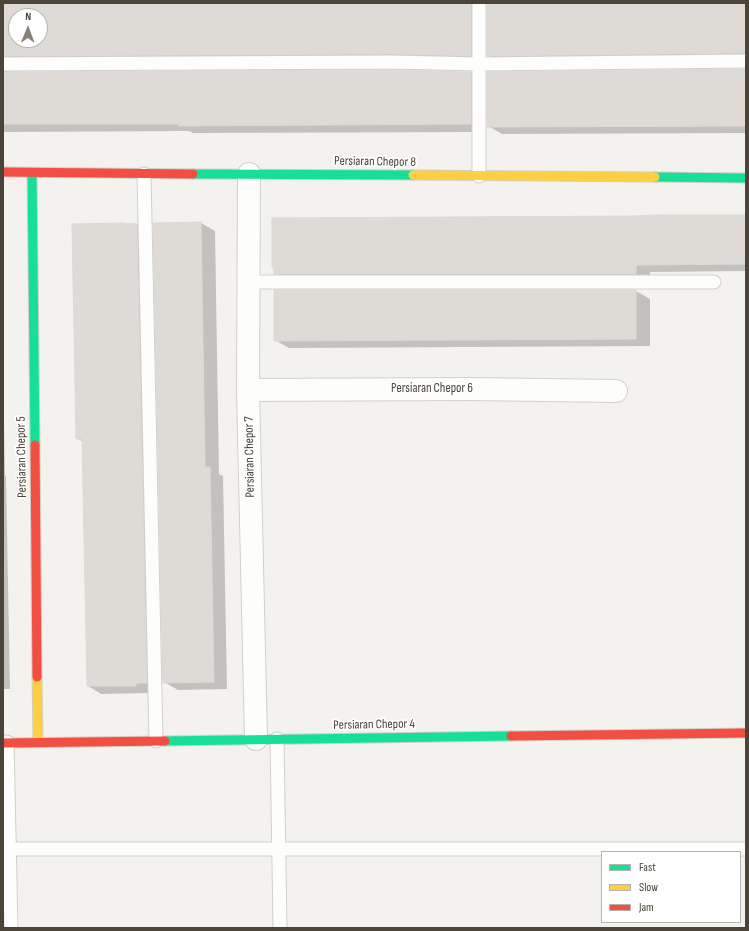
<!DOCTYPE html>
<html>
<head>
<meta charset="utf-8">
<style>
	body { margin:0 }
	#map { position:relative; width:749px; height:931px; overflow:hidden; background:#f4f2ee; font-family:"Sofia Sans Condensed",sans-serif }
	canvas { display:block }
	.frame { position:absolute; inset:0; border:4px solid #4b4439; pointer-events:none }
	.legend { position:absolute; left:601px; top:851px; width:140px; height:72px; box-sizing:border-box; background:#fff; border:1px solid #b7b4b0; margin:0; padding:5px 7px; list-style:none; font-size:12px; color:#4b4439 }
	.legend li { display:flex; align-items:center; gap:8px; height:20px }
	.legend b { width:20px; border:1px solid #b7b4b0 }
	.north { position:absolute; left:8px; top:8px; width:40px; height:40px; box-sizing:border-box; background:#fff; border:1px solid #b7b4b0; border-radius:50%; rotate:1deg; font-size:11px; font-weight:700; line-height:16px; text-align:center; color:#4b4439 }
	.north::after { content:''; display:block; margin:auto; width:14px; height:18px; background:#868178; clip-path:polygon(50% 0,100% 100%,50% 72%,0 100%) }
</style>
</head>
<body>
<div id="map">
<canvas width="749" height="931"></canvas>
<div class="frame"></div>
<ul class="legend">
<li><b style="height:5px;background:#16e098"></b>Fast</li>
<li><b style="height:5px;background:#ffcf43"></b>Slow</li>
<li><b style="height:5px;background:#f24e42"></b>Jam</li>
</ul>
<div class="north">N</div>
</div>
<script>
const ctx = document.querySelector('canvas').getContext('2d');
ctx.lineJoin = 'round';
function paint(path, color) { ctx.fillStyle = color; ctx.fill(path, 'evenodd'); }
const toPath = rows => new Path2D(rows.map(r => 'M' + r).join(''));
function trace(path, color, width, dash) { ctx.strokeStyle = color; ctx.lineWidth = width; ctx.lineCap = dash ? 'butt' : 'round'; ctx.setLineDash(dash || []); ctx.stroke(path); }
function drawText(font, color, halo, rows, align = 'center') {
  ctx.font = font + ' "Sofia Sans Condensed",sans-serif'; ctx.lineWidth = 3.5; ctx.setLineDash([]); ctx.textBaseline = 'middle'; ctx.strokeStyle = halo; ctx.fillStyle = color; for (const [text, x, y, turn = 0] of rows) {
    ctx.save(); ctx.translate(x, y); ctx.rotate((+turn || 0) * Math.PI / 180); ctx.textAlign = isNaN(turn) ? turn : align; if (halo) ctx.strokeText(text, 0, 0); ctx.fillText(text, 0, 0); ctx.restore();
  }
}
const shadow = toPath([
	[3,3,471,3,485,11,485,63,10,68,9,73,471,73,485,81,485,132,193,133,189,131,3,132],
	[16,16,40,16,40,40,16,40],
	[746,3,746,61,502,63,488,55],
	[746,70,746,133,502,134,488,126],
	[746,216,746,271,650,272,650,281,289,281,275,273],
	[201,223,215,231,219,474,223,476,227,689,178,690,164,682],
	[137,225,151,233,150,693,101,694,88,686,83,442,77,438],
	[636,291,650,299,650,346,289,348,275,340],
	[3,368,5,476,6,476,10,689,3,689],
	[3,832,17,840,17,928,3,928]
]);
const building = toPath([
	[3,3,471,3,471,56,392,54,3,56,3,3],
	[16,16,40,16,40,40,16,40,16,16],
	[487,3,746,3,746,53,487,56,487,3],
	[746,69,746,126,487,127,487,72,746,69],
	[392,70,471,72,471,124,178,126,178,124,3,124,3,72,392,70],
	[658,215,746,215,746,264,636,265,636,274,274,274,274,267,272,267,272,218,634,216,658,215],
	[201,222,205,467,210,467,214,682,163,683,153,223,201,222],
	[121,223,137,224,147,683,136,683,136,686,87,686,82,439,76,439,72,224,121,223],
	[274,290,636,290,636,339,274,341,274,290]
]);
const lane = toPath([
	[3,64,392,62,479,64,746,61],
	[144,174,156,741],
	[479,176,479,3],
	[248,282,714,282],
	[277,739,280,928],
	[7,742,11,928],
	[9,849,746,849]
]);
const street = toPath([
	[249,174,248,390,256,739],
	[248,390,469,389,616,391]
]);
const fast = toPath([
	[32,173,35,445],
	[193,174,413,175],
	[655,177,746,178],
	[165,741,511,736]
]);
const slow = toPath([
	[413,175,655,177],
	[37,677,38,742]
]);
const jam = toPath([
	[3,172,193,174],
	[35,445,37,677],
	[511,736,746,733],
	[3,743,165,741]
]);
const streetNames = [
	["Persiaran Chepor 8",375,162,1],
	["Persiaran Chepor 6",432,389],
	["Persiaran Chepor 5",22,457,-91],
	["Persiaran Chepor 7",250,457,-91],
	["Persiaran Chepor 4",374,725,-1]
];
paint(shadow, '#0003');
paint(building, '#dedbd6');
trace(building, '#dcd9d4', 1);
trace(lane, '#d2d0cb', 15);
trace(street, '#d2d0cb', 24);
trace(fast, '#d3cfc5', 11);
trace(slow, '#d3cfc5', 11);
trace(jam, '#d3cfc5', 11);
trace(lane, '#fdfdfc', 13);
trace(street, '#fdfdfc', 22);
trace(fast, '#16e098', 9);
trace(slow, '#ffcf43', 9);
trace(jam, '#f24e42', 9);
drawText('13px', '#4b4439', '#fff', streetNames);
</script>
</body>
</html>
